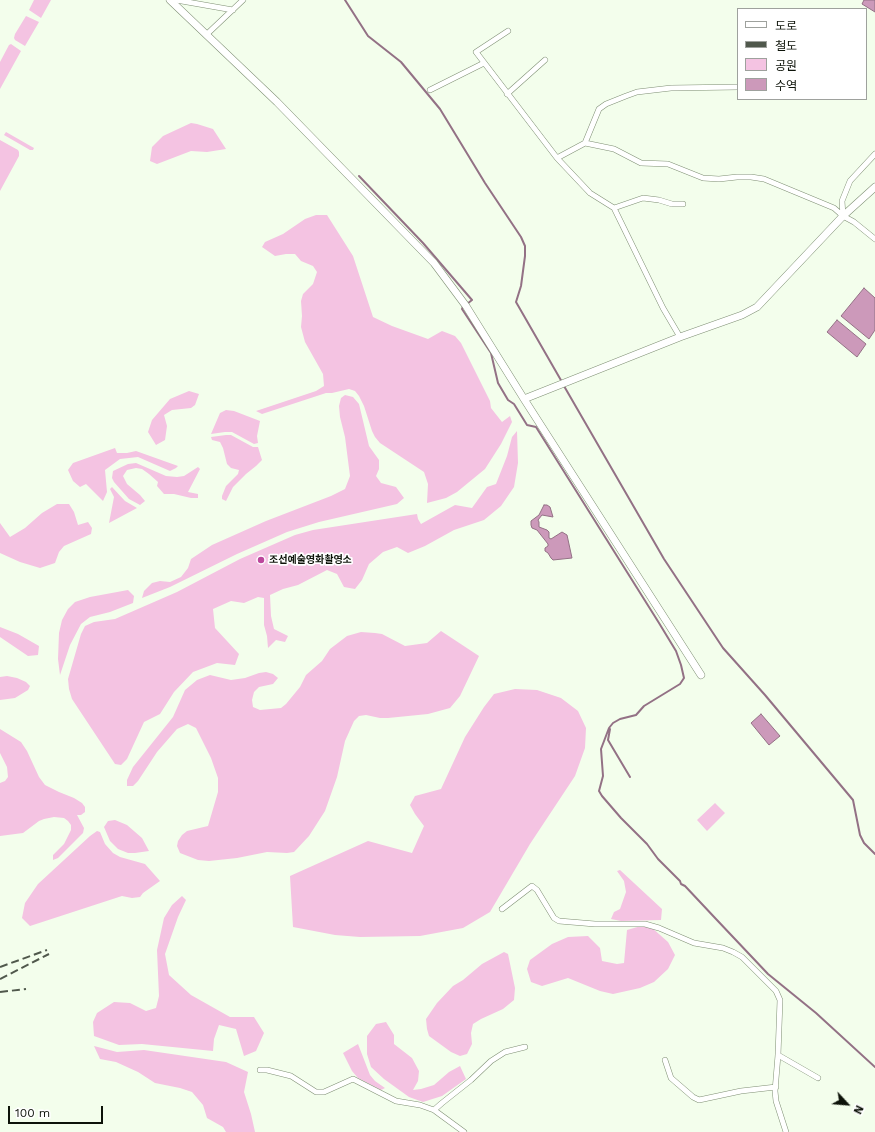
<!DOCTYPE html>
<html>
<head>
<meta charset="utf-8">
<style>
	body { margin:0 }
	#map { position:relative; width:875px; height:1132px; overflow:hidden; background:#f3feec; font-family:"Work Sans","Noto Sans KR",sans-serif }
	canvas { display:block }
	.legend { position:absolute; left:737px; top:8px; width:130px; height:92px; box-sizing:border-box; background:#fff; border:1px solid #9ea19d; margin:0; padding:5px 7px; list-style:none; font-size:12px; color:#0d1309 }
	.legend li { display:flex; align-items:center; gap:8px; height:20px }
	.legend b { width:20px; border:1px solid #9ea19d }
	.north { position:absolute; left:827px; top:1084px; width:40px; height:40px; -webkit-text-stroke:3px #fff; paint-order:stroke; rotate:116deg; font-size:11px; font-weight:700; line-height:16px; text-align:center; color:#0d1309 }
	.north::after { content:''; display:block; margin:auto; width:14px; height:18px; background:#0d1309; clip-path:polygon(50% 0,100% 100%,50% 72%,0 100%) }
	.scale { position:absolute; left:8px; top:1106px; width:95px; height:18px; box-sizing:border-box; border:2px solid #0d1309; border-top:0; padding-left:5px; font-size:12px; line-height:14px; white-space:nowrap; color:#0d1309; -webkit-text-stroke:3px #fff; paint-order:stroke }
</style>
</head>
<body>
<div id="map">
<canvas width="875" height="1132"></canvas>
<ul class="legend">
<li><b style="height:5px;background:#fff"></b>도로</li>
<li><b style="height:5px;background:#50584c"></b>철도</li>
<li><b style="height:11px;background:#f4c3e2"></b>공원</li>
<li><b style="height:11px;background:#cc99ba"></b>수역</li>
</ul>
<div class="north">N</div>
<div class="scale">100 m</div>
</div>
<script>
const ctx = document.querySelector('canvas').getContext('2d');
ctx.lineJoin = 'round';
function paint(path, color) { ctx.fillStyle = color; ctx.fill(path, 'evenodd'); }
const toPath = rows => new Path2D(rows.map(r => 'M' + r).join(''));
function trace(path, color, width, dash) { ctx.strokeStyle = color; ctx.lineWidth = width; ctx.lineCap = dash ? 'butt' : 'round'; ctx.setLineDash(dash || []); ctx.stroke(path); }
function drawText(font, color, halo, rows, align = 'center') {
  ctx.font = font + ' "Work Sans","Noto Sans KR",sans-serif'; ctx.lineWidth = 3.5; ctx.setLineDash([]); ctx.textBaseline = 'middle'; ctx.strokeStyle = halo; ctx.fillStyle = color; for (const [text, x, y, turn = 0] of rows) {
    ctx.save(); ctx.translate(x, y); ctx.rotate((+turn || 0) * Math.PI / 180); ctx.textAlign = isNaN(turn) ? turn : align; if (halo) ctx.strokeText(text, 0, 0); ctx.fillText(text, 0, 0); ctx.restore();
  }
}
const green = toPath([
	[34,0,51,0,41,18,29,10],
	[26,16,39,22,25,46,15,40,14,38,15,34],
	[11,44,21,51,0,89,0,62,9,45],
	[191,123,197,124,213,129,226,149,207,152,191,151,157,164,150,161,152,147,163,136],
	[6,132,34,148,33,150,30,150,4,135],
	[0,140,18,150,19,152,19,156,0,191],
	[316,215,327,215,353,256,373,317,392,326,428,339,442,331,455,336,461,343,490,401,491,408,502,422,510,416,512,422,501,444,485,469,457,492,446,498,427,503,428,484,424,472,380,443,375,437,372,431,364,406,359,396,355,391,349,389,332,393,326,393,262,414,256,411,316,391,324,386,323,374,305,342,301,327,302,316,301,301,303,294,313,284,317,272,313,266,301,261,295,254,286,254,275,256,262,247,265,242,283,234,305,219],
	[189,391,199,394,195,405,191,408,172,410,164,415,167,426,165,440,156,445,148,432,152,420,170,399],
	[345,395,353,397,359,404,369,446,379,460,379,469,376,476,381,483,396,487,404,498,397,504,319,522,287,532,237,554,170,587,142,598,144,591,152,583,160,581,170,582,181,577,188,568,191,559,212,545,266,521,331,496,345,489,350,476,345,437,340,417,339,406,341,398],
	[226,410,234,411,260,421,257,436,258,443,254,444,232,432,225,432,211,434,220,413],
	[517,431,518,463,514,487,501,506,484,520,454,530,425,546,408,553,397,547,383,552,369,564,362,580,355,589,344,587,337,574,327,570,298,585,283,589,270,595,271,616,274,629,288,636,285,642,276,640,268,648,267,636,264,625,264,598,258,597,244,603,231,601,213,609,215,628,239,654,235,665,217,663,193,672,174,692,160,714,144,722,127,759,121,765,115,764,72,699,69,689,68,679,81,634,85,626,94,622,115,619,177,592,240,559,295,535,313,530,417,514,418,519,421,524,455,505,472,508,487,487,496,484,507,456,512,437],
	[226,435,231,435,253,447,258,447,262,460,256,466,246,474,233,487,226,501,222,499,222,496,226,486,238,474,239,470,231,468,227,464,223,448,220,442,212,440,211,437],
	[115,448,117,453,127,453,136,451,178,466,176,468,170,471,138,457,120,459,105,470,107,492,103,501,86,484,80,487,73,481,68,470,73,463],
	[136,463,166,476,177,477,184,476,198,467,200,469,188,492,198,494,198,498,191,498,174,494,164,494,157,486,158,482,149,474,142,469,136,468,127,470,123,476,127,484,140,495,145,501,140,505,129,499,114,482,112,478,113,471,128,464],
	[112,487,125,501,137,508,109,523,114,497,110,489],
	[57,504,69,504,74,512,78,525,88,522,92,528,91,534,64,546,59,552,55,563,40,568,20,562,0,553,0,523,10,537,25,528,42,513],
	[128,590,134,596,133,603,110,612,90,617,81,624,70,645,60,675,58,659,59,633,62,620,68,609,75,602,90,597],
	[0,627,18,634,39,646,38,655,28,656,0,637],
	[441,631,479,656,460,696,450,708,428,714,388,718,380,718,366,715,359,716,354,721,345,741,337,777,325,811,309,836,294,852,287,853,267,852,237,858,209,861,198,860,180,853,177,846,178,841,182,835,187,831,208,826,218,792,218,778,211,758,196,728,188,724,177,729,157,752,138,781,133,786,127,786,127,780,133,767,173,717,185,690,197,680,210,675,231,680,245,678,259,673,266,672,273,674,278,678,273,684,259,687,254,692,252,700,253,707,260,710,281,708,286,704,300,687,306,675,322,661,330,649,347,636,361,632,375,633,382,634,405,646,427,643],
	[7,676,17,678,26,682,30,686,28,690,15,698,0,700,0,677],
	[515,689,537,690,561,698,578,711,586,728,585,748,575,776,530,844,490,912,463,928,420,936,360,937,335,935,293,927,290,876,368,841,412,853,424,826,415,814,410,805,415,796,441,789,465,737,484,707,494,694],
	[0,729,21,742,27,751,39,777,45,785,59,792,74,798,82,803,85,807,85,812,81,815,77,815,84,828,83,833,58,858,53,860,53,855,64,844,71,830,71,825,68,821,64,818,54,817,44,819,39,821,23,833,0,836,0,783,5,781,8,777,7,767,0,753],
	[715,803,725,813,707,831,697,820],
	[115,820,127,825,142,838,149,851,135,853,128,853,118,849,110,841,104,827,108,821],
	[97,831,100,832,105,844,113,853,120,857,145,864,160,881,143,893,140,897,132,898,122,896,30,926,22,918,25,903,38,884,90,836],
	[620,870,662,909,661,920,621,921,611,919,614,912,620,909,626,892,624,881,617,871],
	[182,896,186,900,178,917,165,954,169,975,191,995,230,1017,254,1017,264,1033,256,1051,244,1056,236,1029,219,1025,214,1039,213,1051,142,1044,119,1045,94,1036,93,1022,97,1013,114,1002,130,1003,146,1011,156,1008,159,996,157,950,164,918,172,905],
	[641,926,651,927,668,942,675,955,668,969,654,982,640,988,613,994,600,991,568,978,542,986,531,982,527,969,530,960,552,944,568,937,588,936,600,948,602,961,617,964,624,963,627,930],
	[504,952,508,954,515,988,514,1000,503,1009,481,1019,473,1024,471,1033,472,1044,467,1054,460,1056,451,1052,429,1036,427,1029,426,1019,437,1003,453,986,463,980,482,964],
	[386,1022,394,1035,394,1044,412,1058,419,1071,418,1081,413,1090,421,1089,434,1085,449,1072,460,1066,466,1079,442,1096,423,1102,409,1097,384,1079,371,1067,367,1054,367,1036,376,1024],
	[358,1044,370,1075,375,1081,385,1088,381,1090,358,1078,352,1071,343,1053],
	[94,1046,117,1052,144,1050,226,1062,248,1072,244,1092,251,1114,255,1132,226,1132,223,1127,207,1118,203,1105,192,1092,180,1088,155,1083,138,1072,116,1062,100,1059]
]);
const water = toPath([
	[864,0,875,0,875,12,862,4,864,0],
	[864,288,875,298,875,330,869,339,841,316,864,288],
	[837,320,866,344,857,357,827,332,837,320],
	[544,505,547,505,550,507,553,517,542,515,538,520,539,522,539,527,547,530,549,532,549,538,551,539,562,532,567,535,572,558,553,560,551,558,548,553,545,551,545,548,548,546,548,544,537,530,532,528,531,525,531,521,539,515,544,505],
	[761,714,780,736,769,745,751,723,761,714]
]);
const stream = toPath([
	[345,0,368,36,401,62,440,109,485,183,521,237,525,246,525,256,521,286,516,302,562,382],
	[359,176,423,243,472,300,467,304],
	[463,306,462,309,491,353,498,383,508,400,514,404,527,425,536,427,659,623,676,651,681,665,684,678,680,684,644,706,636,715,620,719,613,723,609,728,601,749,603,776,599,791,602,796,621,818,647,844,658,859,680,881,681,884,685,886,716,919,768,974,816,1013,875,1067],
	[564,386,664,559,723,648,765,695,853,800,860,835,864,843,875,854],
	[610,729,608,740,630,777]
]);
const street = toPath([
	[176,0,233,10],
	[508,31,476,52,557,158,590,193,614,208,643,198,659,200,672,204,683,204],
	[206,35,243,0],
	[430,90,484,63],
	[507,94,545,60],
	[585,143,599,109,606,104,626,96,637,92,671,88,738,87],
	[557,158,585,143,614,149,641,163,668,164,703,178,719,179,737,177,751,177,764,179,834,208,843,216,854,222,875,239],
	[614,208,663,308,680,337],
	[843,216,842,201,850,181,875,154],
	[502,909,532,886,537,890,554,918,559,921,595,924,645,924,659,928,694,943,723,948,733,952,742,957,776,991,780,1000,778,1055,775,1091,776,1101,786,1132],
	[778,1055,818,1078],
	[665,1060,671,1078,693,1097,699,1100,741,1091,776,1087],
	[260,1070,267,1070,291,1076,316,1092,324,1092,353,1079,396,1101,420,1105,434,1110,464,1132],
	[434,1110,442,1103,471,1080,491,1061,505,1052,525,1047]
]);
const secondary = toPath([
	[170,0,277,102,434,263,466,306,524,399,701,675],
	[524,399,680,337,742,315,757,307,843,216,875,187]
]);
const rail = toPath([
	[0,967,47,950],
	[0,979,49,954],
	[0,992,26,989]
]);
const markers = [
	[261,560,4,"#bc469c"]
];
const poiNames = [
	["조선예술영화촬영소",269,560]
];
paint(green, '#f4c3e2');
paint(water, '#cc99ba');
trace(water, '#937185', 1);
trace(stream, '#937185', 2);
trace(street, '#7f8f74', 6);
trace(secondary, '#7f8f74', 8);
trace(street, '#fff', 5);
trace(secondary, '#fff', 7);
trace(rail, '#50584c', 2, [8, 4]);
for (const [x, y, r, color] of markers) { const dot = new Path2D(); dot.arc(x, y, r, 0, 2 * Math.PI); ctx.fillStyle = color; ctx.fill(dot); trace(dot, '#fff', 1.5); }
drawText('bold 10px', '#0d1309', '#fff', poiNames, 'left');
</script>
</body>
</html>
